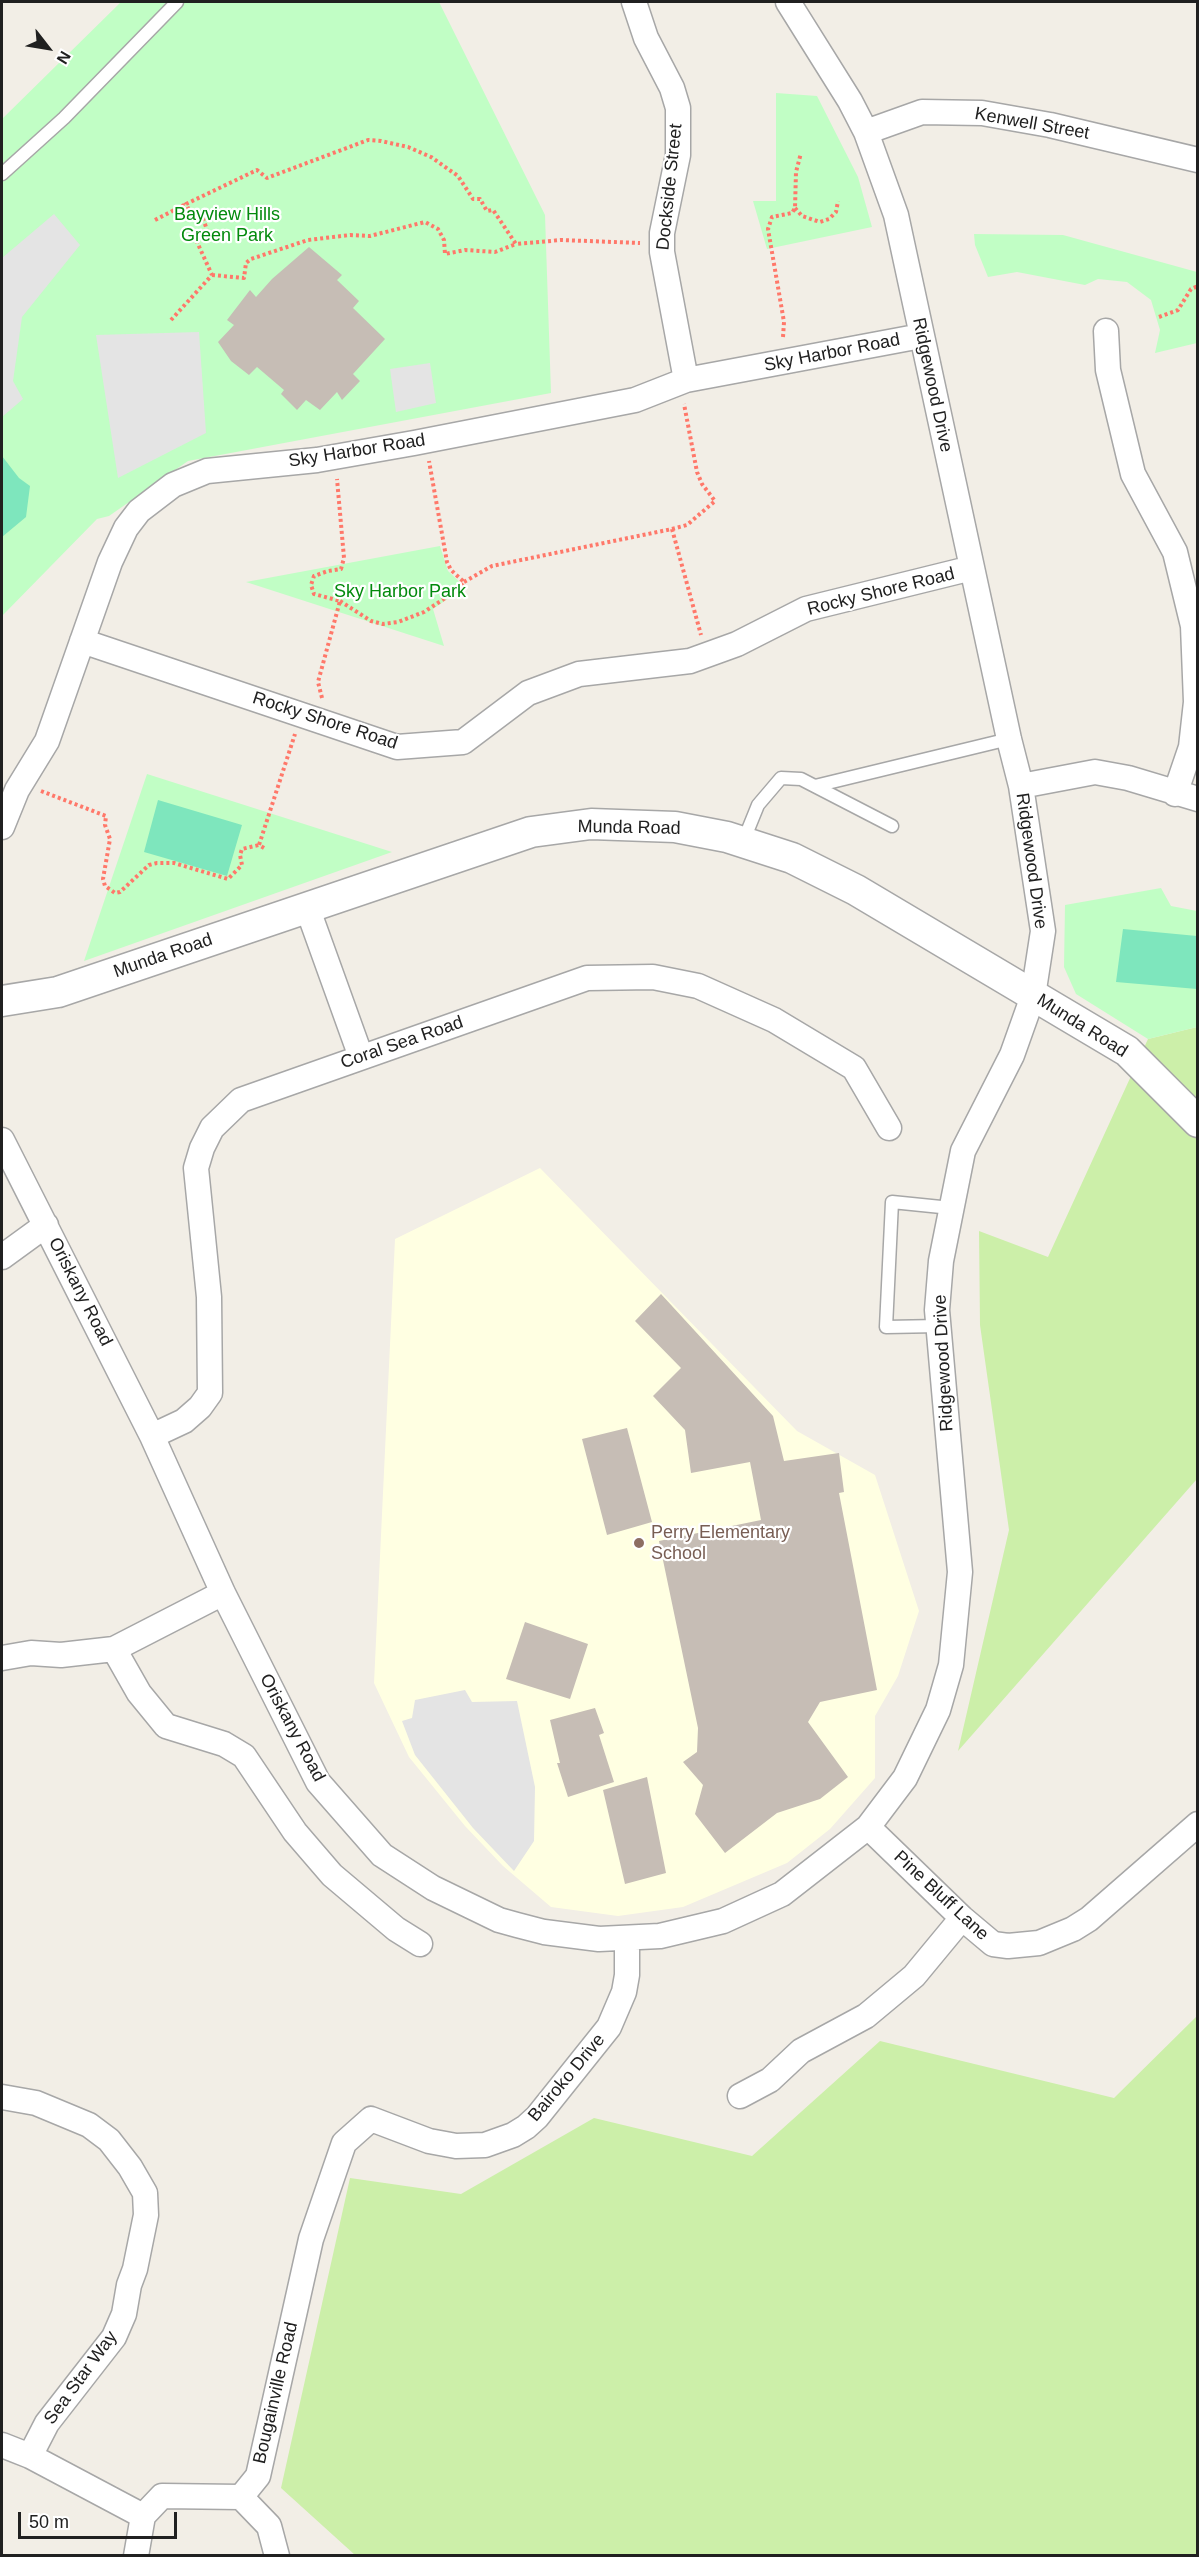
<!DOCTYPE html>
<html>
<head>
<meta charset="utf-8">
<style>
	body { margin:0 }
	#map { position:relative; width:1199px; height:2557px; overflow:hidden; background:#f2eee6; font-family:Helvetica,sans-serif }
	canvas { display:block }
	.frame { position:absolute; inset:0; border:3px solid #202020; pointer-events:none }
	.north { position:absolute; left:18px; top:18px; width:60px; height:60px; -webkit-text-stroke:4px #fff; paint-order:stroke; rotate:121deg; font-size:16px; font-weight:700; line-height:24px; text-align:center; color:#202020 }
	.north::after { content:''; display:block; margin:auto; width:21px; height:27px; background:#202020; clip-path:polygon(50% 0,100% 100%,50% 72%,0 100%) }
	.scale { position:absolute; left:18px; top:2512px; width:159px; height:27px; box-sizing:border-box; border:3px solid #202020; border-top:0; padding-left:8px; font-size:18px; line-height:21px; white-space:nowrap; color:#202020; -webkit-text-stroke:4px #fff; paint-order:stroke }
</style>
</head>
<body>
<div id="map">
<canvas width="1199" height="2557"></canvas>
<div class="frame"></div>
<div class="north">N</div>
<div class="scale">50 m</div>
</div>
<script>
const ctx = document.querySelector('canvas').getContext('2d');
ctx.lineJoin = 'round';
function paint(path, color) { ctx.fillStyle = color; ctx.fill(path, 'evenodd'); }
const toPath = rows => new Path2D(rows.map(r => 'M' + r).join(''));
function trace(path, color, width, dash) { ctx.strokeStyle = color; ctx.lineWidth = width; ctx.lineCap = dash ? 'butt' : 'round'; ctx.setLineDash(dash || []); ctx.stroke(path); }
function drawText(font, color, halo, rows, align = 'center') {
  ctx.font = font + ' Helvetica,sans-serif'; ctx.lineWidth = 4.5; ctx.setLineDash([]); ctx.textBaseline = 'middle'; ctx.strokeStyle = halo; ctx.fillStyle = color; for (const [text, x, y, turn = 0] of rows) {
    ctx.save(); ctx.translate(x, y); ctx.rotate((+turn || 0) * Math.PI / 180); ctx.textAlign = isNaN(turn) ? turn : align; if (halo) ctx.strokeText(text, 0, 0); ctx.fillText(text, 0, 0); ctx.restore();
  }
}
const education = toPath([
	[540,1168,797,1431,875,1475,919,1611,898,1676,875,1716,875,1778,830,1829,787,1863,683,1907,618,1916,551,1907,503,1866,465,1826,409,1757,374,1683,395,1239]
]);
const grass = toPath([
	[1197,1027,1197,1479,958,1751,1009,1530,980,1325,979,1231,1048,1257,1148,1039],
	[1197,2016,1197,2555,355,2555,281,2488,350,2178,461,2194,594,2118,752,2156,880,2041,1114,2098]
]);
const park = toPath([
	[121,2,439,2,545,215,551,393,188,461,109,516,97,519,2,616,2,119],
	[776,93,817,96,858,177,872,227,767,249,753,201,776,201],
	[974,234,1063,235,1197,272,1197,343,1155,353,1160,330,1151,300,1127,282,1098,279,1085,285,1017,272,988,277,975,245],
	[440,546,448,571,465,587,433,609,444,646,246,582],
	[147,774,392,852,84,961],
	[1161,888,1171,906,1197,911,1197,1027,1148,1039,1076,994,1064,967,1065,905]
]);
const pitch = toPath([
	[2,456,19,478,30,486,26,517,2,537],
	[158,800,242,825,227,876,144,852],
	[1123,929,1197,936,1197,989,1116,982]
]);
const parking = toPath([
	[54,214,80,245,22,317,13,381,23,399,2,417,2,258],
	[199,332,206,433,118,478,96,335],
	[430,363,436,403,396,412,390,369],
	[465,1690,472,1702,517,1701,535,1787,534,1841,514,1871,473,1828,415,1755,402,1721,412,1718,415,1700]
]);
const building = toPath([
	[309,247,342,275,337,280,359,301,353,308,385,339,353,374,360,381,342,400,337,392,320,410,306,400,297,410,281,394,284,390,257,367,249,375,231,361,218,342,234,325,227,320,250,290,256,297,272,279],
	[661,1294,773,1416,784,1461,839,1453,844,1492,839,1493,877,1690,820,1702,808,1722,848,1777,820,1799,777,1813,725,1853,695,1814,703,1785,683,1762,697,1752,698,1728,659,1541,761,1520,750,1462,691,1473,685,1430,653,1396,681,1368,635,1321],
	[627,1428,652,1522,607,1535,582,1439],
	[525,1622,588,1644,570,1699,506,1679],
	[595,1708,604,1733,599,1735,614,1782,568,1797,557,1763,560,1763,550,1720],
	[647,1777,666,1873,625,1884,603,1790]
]);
const path = toPath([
	[795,208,802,216,820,222,829,219,836,212,838,201],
	[155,220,186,204],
	[212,275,244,278,246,263,251,259,308,240,350,235,370,236,425,222,438,229,444,240,445,254,465,250,495,252,516,244],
	[1159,317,1178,310,1191,289,1198,286],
	[171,320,212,275,197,242,209,235,202,216,193,218,186,204,257,170,267,178,368,140,381,141,408,147,431,157,458,176,473,199,480,199,487,211,493,210,516,244,561,240,640,243],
	[783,337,784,322,768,229,772,217,792,213,795,208,796,172,801,153],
	[672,529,687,525,715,501,702,484,697,472,684,404],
	[464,582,492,566,672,529,701,635],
	[340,601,371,621,383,624,398,622,424,612,456,591,464,582,451,570,447,562,429,461],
	[322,698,318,682,340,601,314,594,311,585,314,576,328,571,341,569,344,558,337,479],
	[41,791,106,816,105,825,110,839,103,879,105,886,115,893,120,892,149,865,157,863,174,863,228,879,242,865,240,855,242,849,259,845],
	[264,848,259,845,295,734]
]);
const service = toPath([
	[2,174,64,118,177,2],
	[815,786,1009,739],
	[743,842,758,805,781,778,801,779,892,826],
	[939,1326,886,1327,892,1202,951,1208]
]);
const minor = toPath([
	[634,2,646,38,672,88,678,108,678,155,662,233,662,252,686,380],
	[866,132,922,112,982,113,1050,125,1198,160],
	[1106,331,1108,370,1133,474,1175,552,1193,626,1196,702,1191,747,1175,794],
	[82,641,397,747,463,742,528,693,579,674,690,661,737,644,806,609,972,568],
	[1021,786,1095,772,1128,778,1198,799],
	[2,827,17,790,47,741,110,562,126,528,139,511,173,485,207,471,317,460,414,443,635,400,686,380,921,336],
	[307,907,361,1057],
	[2,1140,152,1436,223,1593,318,1782,382,1855,433,1888,499,1920,517,1925,544,1932,599,1939,660,1936,723,1921,782,1894,868,1827,905,1778,938,1710,951,1665,960,1572,937,1310,941,1261,963,1151,1012,1055,1033,996,1043,931,1021,786,1009,739,896,215,866,132,850,101,788,2],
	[2,1257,46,1225],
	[152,1436,184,1421,200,1407,210,1393,209,1297,196,1168,202,1148,212,1128,241,1100,587,978,653,977,698,986,774,1020,854,1068,889,1128],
	[114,1649,139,1693,166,1726,224,1744,244,1756,295,1832,332,1875,396,1929,420,1944],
	[2,1658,31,1653,61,1655,114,1649,223,1593],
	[868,1827,962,1918,993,1944,1008,1946,1039,1943,1073,1929,1089,1919,1198,1824],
	[740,2096,770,2080,801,2051,866,2016,914,1976,962,1918],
	[2,2097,36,2103,89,2125,109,2140,130,2167,145,2193,146,2215,135,2269,129,2285,124,2314,114,2337,47,2423,30,2456],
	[2,2445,30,2456,143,2516],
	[241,2497,269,2526,277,2556],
	[136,2556,143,2516,162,2496,241,2497,258,2476,311,2239,344,2143,371,2119,429,2141,456,2146,485,2145,513,2135,526,2127,537,2117,609,2027,624,1992,627,1975,627,1939]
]);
const tertiary = toPath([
	[2,1001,58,992,531,832,591,824,675,827,727,837,792,858,856,890,1127,1051,1198,1122]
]);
const markers = [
	[639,1543,6,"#8d6e63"]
];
const streetNames = [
	["Kenwell Street",1032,124,10],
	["Dockside Street",670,187,-84],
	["Sky Harbor Road",832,353,-11],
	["Ridgewood Drive",932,385,78],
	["Sky Harbor Road",357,451,-9],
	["Rocky Shore Road",881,592,-14],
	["Rocky Shore Road",325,721,18],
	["Munda Road",629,828,1],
	["Ridgewood Drive",1031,861,82],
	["Munda Road",163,956,-19],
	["Munda Road",1082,1026,32],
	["Coral Sea Road",402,1043,-19],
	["Oriskany Road",80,1292,63],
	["Ridgewood Drive",944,1363,-93],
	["Oriskany Road",292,1728,62],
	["Pine Bluff Lane",941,1896,43],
	["Bairoko Drive",567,2078,-50],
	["Sea Star Way",81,2378,-54],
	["Bougainville Road",276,2393,-77]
];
const parkNames = [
	["Bayview Hills",227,215],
	["Green Park",227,236],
	["Sky Harbor Park",400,592]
];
const educationNames = [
	["Perry Elementary",651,1533],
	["School",651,1554]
];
paint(education, '#ffffe2');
paint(grass, '#ccefa9');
paint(park, '#c1fec5');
paint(pitch, '#7ee6bd');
paint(parking, '#e4e4e4');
paint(building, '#c6bdb5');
trace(service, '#a7a7a7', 15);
trace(minor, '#a7a7a7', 27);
trace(tertiary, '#a7a7a7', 33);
trace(path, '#ff786a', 4, [3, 3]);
trace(service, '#fff', 12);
trace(minor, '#fff', 24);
trace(tertiary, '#fff', 30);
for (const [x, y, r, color] of markers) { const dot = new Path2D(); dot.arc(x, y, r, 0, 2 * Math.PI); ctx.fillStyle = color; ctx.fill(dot); trace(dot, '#fff', 2); }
drawText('18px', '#202020', '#fff', streetNames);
drawText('18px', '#038a0d', '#fff', parkNames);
drawText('18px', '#785e54', '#fff', educationNames, 'left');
</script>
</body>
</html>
